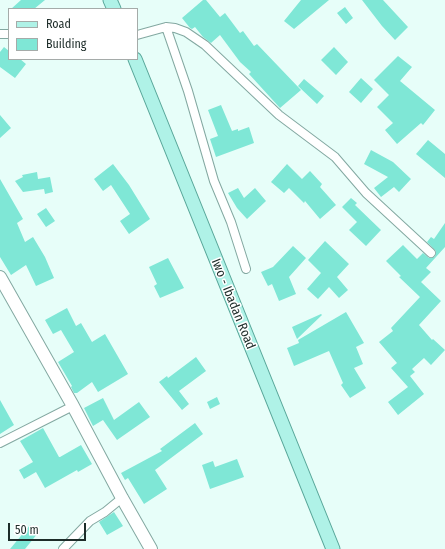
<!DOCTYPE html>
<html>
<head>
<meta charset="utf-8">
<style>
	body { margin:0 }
	#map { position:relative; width:445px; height:549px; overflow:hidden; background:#e7fef9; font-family:"Fira Sans Condensed",sans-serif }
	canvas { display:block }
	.legend { position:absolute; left:8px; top:8px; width:130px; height:52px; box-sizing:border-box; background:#fff; border:1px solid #a5aba9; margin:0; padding:5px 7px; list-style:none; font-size:12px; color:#1d2c29 }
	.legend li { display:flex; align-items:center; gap:8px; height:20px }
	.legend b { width:20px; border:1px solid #a5aba9 }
	.scale { position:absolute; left:8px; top:523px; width:78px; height:18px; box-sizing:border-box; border:2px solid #1d2c29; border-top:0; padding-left:5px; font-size:12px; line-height:14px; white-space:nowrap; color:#1d2c29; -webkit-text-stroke:3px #fff; paint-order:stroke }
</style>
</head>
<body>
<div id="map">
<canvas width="445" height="549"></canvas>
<ul class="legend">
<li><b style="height:5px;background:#aff2e7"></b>Road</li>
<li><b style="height:11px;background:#7fe7d6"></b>Building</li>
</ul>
<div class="scale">50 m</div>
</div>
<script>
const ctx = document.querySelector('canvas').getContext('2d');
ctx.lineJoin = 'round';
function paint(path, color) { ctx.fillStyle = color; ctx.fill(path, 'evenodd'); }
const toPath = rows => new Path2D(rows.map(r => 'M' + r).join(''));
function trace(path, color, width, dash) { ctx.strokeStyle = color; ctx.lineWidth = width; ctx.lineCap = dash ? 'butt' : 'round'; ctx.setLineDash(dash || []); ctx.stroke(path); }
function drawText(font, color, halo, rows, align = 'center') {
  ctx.font = font + ' "Fira Sans Condensed",sans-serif'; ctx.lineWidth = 3; ctx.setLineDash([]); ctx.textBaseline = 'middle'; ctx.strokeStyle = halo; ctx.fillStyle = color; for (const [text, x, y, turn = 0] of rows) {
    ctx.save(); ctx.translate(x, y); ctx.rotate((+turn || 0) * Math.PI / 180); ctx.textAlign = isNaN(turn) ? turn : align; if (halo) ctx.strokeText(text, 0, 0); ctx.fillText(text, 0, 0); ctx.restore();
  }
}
const building = toPath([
	[21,0,45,0,34,9,11,9],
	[203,0,206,0,220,17,225,13,240,33,243,31,254,46,257,44,301,90,280,108,249,74,251,72,240,62,220,35,211,43,203,37,195,27,192,29,190,28,182,18],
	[301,0,329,0,294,29,284,21],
	[362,0,383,0,408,27,395,40,382,26],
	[345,7,353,18,346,24,337,13],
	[4,47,9,51,9,59,20,59,26,64,15,78,0,67,0,52],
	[334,47,348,62,336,75,321,60],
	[398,56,412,67,400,81,435,110,423,125,421,123,397,144,385,130,393,123,377,107,389,95,374,80],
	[361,78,373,89,361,103,349,92],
	[304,79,324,96,317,104,298,86],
	[221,105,232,131,238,129,238,131,249,127,254,143,216,157,210,139,218,136,208,110],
	[0,115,11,128,0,138],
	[428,140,445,154,445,178,416,154],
	[371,150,393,162,411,179,399,192,394,187,381,197,374,188,388,177,364,164],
	[113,164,129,185,150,219,129,234,120,221,130,214,111,185,103,191,94,179],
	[287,164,302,179,310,171,322,184,320,187,336,205,320,219,305,201,304,203,289,188,284,193,271,182],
	[37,172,38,179,50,177,53,192,45,194,44,189,23,192,15,181,23,177,22,175],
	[0,179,23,219,17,223,25,242,33,237,45,257,54,278,36,286,26,265,11,275,0,257],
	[238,188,244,198,255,188,266,201,247,219,237,208,228,193],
	[351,198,357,203,355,205,381,230,366,246,349,230,357,222,342,207],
	[46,208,55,221,46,227,37,214],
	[445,223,445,247,426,268,431,272,421,282,441,301,419,325,432,340,433,339,445,350,431,365,424,358,412,369,415,372,410,376,424,394,398,415,388,402,408,387,391,368,397,363,379,342,393,331,391,328,420,297,399,277,401,276,386,261,403,245,417,259,423,253,429,258,435,257,436,251,427,242,431,237,434,239],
	[325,241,349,264,337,277,348,290,339,298,329,287,318,299,307,289,321,273,308,260],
	[293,246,306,258,289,277,296,294,279,301,272,284,268,286,261,272,273,267],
	[168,258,184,288,160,298,154,286,157,284,149,267],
	[67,308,76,326,81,323,92,342,105,334,128,374,98,392,92,382,77,393,74,393,71,387,72,386,58,362,74,352,61,330,53,334,45,320],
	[346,312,364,343,356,347,363,364,354,368,366,388,350,398,341,385,343,383,329,351,294,366,287,348,299,343,298,340],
	[321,314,322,315,297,339,292,327],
	[196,357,206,371,179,391,189,404,182,410,159,382,167,376,168,378],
	[217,397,220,404,210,409,207,402],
	[103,398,114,420,139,402,150,417,117,440,103,420,93,426,84,408],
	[0,400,14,425,0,434],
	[195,423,203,434,155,470,167,489,144,504,128,478,125,480,121,473,162,451,160,449],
	[43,428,59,457,60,457,81,445,92,464,78,472,77,470,45,488,36,472,24,479,19,470,33,462,20,441],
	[237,459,244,477,210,489,202,465,213,461,215,467],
	[114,512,123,526,107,535,99,522],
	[30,525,38,533,25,549,10,549]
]);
const street = toPath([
	[166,27,188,91,214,181,231,222,246,269],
	[0,34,9,34],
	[137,35,166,27,175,28,186,32,205,45,279,115,335,157,366,193,431,253],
	[0,443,73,406],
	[63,549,90,521,105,512,122,498]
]);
const secondary = toPath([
	[0,277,73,406,122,498,151,549]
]);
const primary = toPath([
	[110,0,114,9],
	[135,59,333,549]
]);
const streetNames = [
	["Iwo - Ibadan Road",233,304,68]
];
paint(building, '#7fe7d6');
trace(street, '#83a8a1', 10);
trace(secondary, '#83a8a1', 14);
trace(primary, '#59a79a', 15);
trace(street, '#fff', 8);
trace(secondary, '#fff', 12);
trace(primary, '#aff2e7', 13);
drawText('13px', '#1d2c29', '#fff', streetNames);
</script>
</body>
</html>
